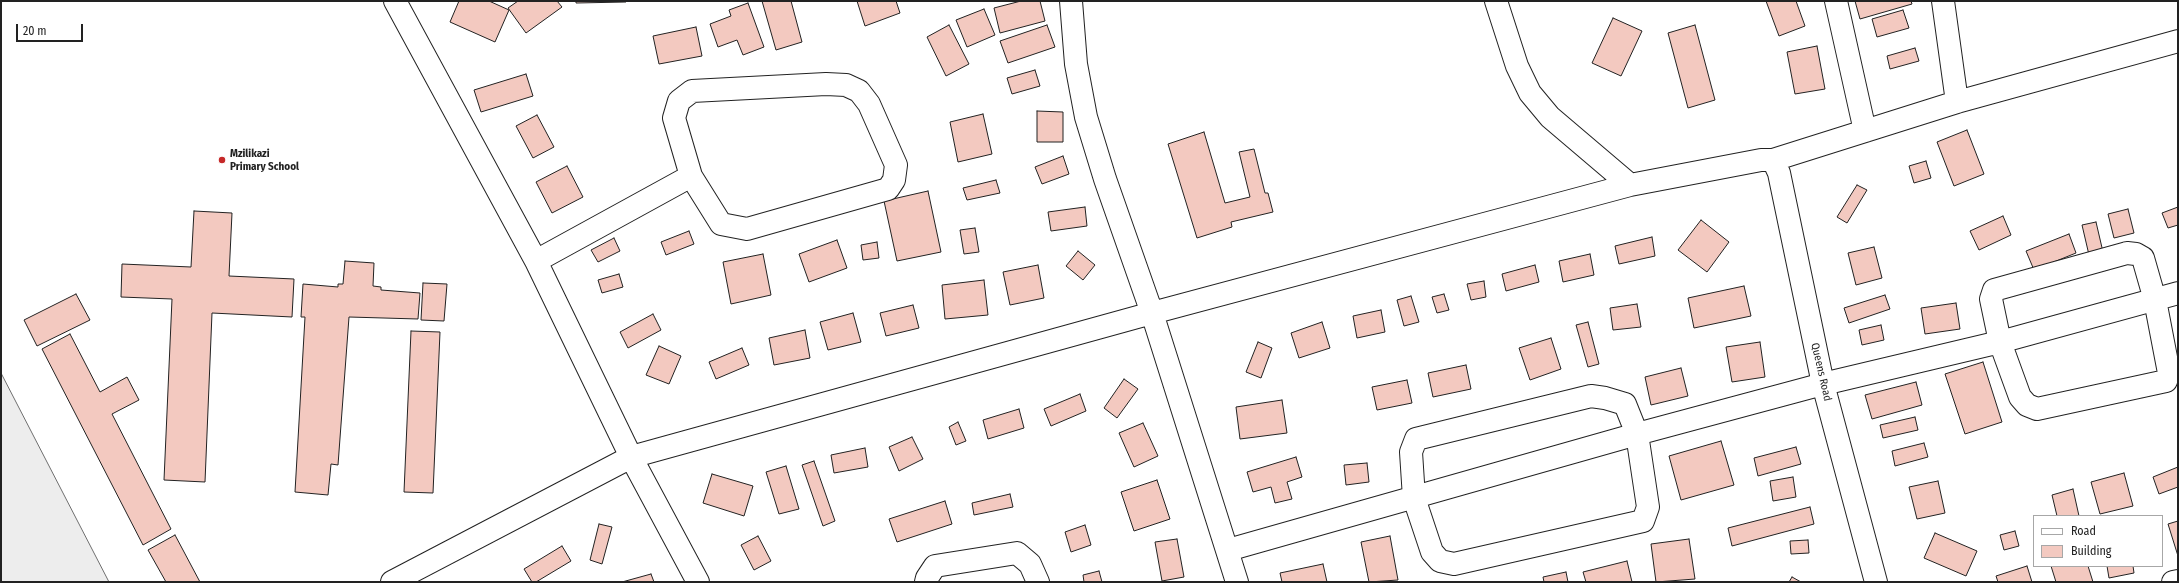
<!DOCTYPE html>
<html>
<head>
<meta charset="utf-8">
<style>
	body { margin:0 }
	#map { position:relative; width:2179px; height:583px; overflow:hidden; background:#fff; font-family:"Fira Sans Condensed",sans-serif }
	canvas { display:block }
	.frame { position:absolute; inset:0; border:2px solid #222; pointer-events:none }
	.legend { position:absolute; left:2033px; top:515px; width:130px; height:52px; box-sizing:border-box; background:#fff; border:1px solid #a7a7a7; margin:0; padding:5px 7px; list-style:none; font-size:12px; color:#222 }
	.legend li { display:flex; align-items:center; gap:8px; height:20px }
	.legend b { width:20px; border:1px solid #a7a7a7 }
	.scale { position:absolute; left:16px; top:24px; width:67px; height:18px; box-sizing:border-box; border:2px solid #222; border-top:0; padding-left:5px; font-size:12px; line-height:14px; white-space:nowrap; color:#222; -webkit-text-stroke:3px #fff; paint-order:stroke }
</style>
</head>
<body>
<div id="map">
<canvas width="2179" height="583"></canvas>
<div class="frame"></div>
<ul class="legend">
<li><b style="height:5px;background:#fff"></b>Road</li>
<li><b style="height:11px;background:#f3c9c0"></b>Building</li>
</ul>
<div class="scale">20 m</div>
</div>
<script>
const ctx = document.querySelector('canvas').getContext('2d');
ctx.lineJoin = 'round';
function paint(path, color) { ctx.fillStyle = color; ctx.fill(path, 'evenodd'); }
const toPath = rows => new Path2D(rows.map(r => 'M' + r).join(''));
function trace(path, color, width, dash) { ctx.strokeStyle = color; ctx.lineWidth = width; ctx.lineCap = dash ? 'butt' : 'round'; ctx.setLineDash(dash || []); ctx.stroke(path); }
function drawText(font, color, halo, rows, align = 'center') {
  ctx.font = font + ' "Fira Sans Condensed",sans-serif'; ctx.lineWidth = 3; ctx.setLineDash([]); ctx.textBaseline = 'middle'; ctx.strokeStyle = halo; ctx.fillStyle = color; for (const [text, x, y, turn = 0] of rows) {
    ctx.save(); ctx.translate(x, y); ctx.rotate((+turn || 0) * Math.PI / 180); ctx.textAlign = isNaN(turn) ? turn : align; if (halo) ctx.strokeText(text, 0, 0); ctx.fillText(text, 0, 0); ctx.restore();
  }
}
const parking = toPath([
	[1,373,109,582,1,582,1,373]
]);
const building = toPath([
	[459,1,489,1,509,10,495,42,450,22,459,1],
	[518,1,557,1,562,7,526,33,508,8,518,1],
	[576,1,626,1,626,2,576,3,576,1],
	[762,1,791,1,802,42,776,50,762,1],
	[857,1,896,1,900,13,865,26,857,1],
	[1021,1,1040,1,1045,21,1000,33,994,8,1021,1],
	[1766,1,1796,1,1805,26,1779,36,1766,1],
	[1855,1,1911,1,1912,4,1860,19,1855,1],
	[748,3,764,47,743,55,737,40,718,47,710,24,731,16,729,10,748,3],
	[984,9,995,35,967,47,956,20,984,9],
	[1903,10,1909,28,1877,37,1872,19,1903,10],
	[1613,18,1642,31,1621,76,1592,63,1613,18],
	[949,25,969,64,946,76,927,37,949,25],
	[1047,25,1055,47,1008,63,1000,41,1047,25],
	[1695,25,1715,100,1688,108,1668,33,1695,25],
	[696,27,702,56,659,64,653,36,696,27],
	[1817,46,1825,89,1795,94,1787,52,1817,46],
	[1915,48,1919,61,1890,69,1887,56,1915,48],
	[1035,70,1040,86,1012,94,1007,78,1035,70],
	[526,74,533,96,481,112,474,90,526,74],
	[1037,111,1063,112,1063,142,1037,142,1037,111],
	[983,114,992,154,958,162,950,122,983,114],
	[537,115,554,147,533,158,516,126,537,115],
	[1967,130,1984,174,1954,186,1937,142,1967,130],
	[1204,132,1225,203,1250,197,1239,152,1254,149,1265,193,1268,193,1273,212,1231,222,1232,227,1197,238,1168,144,1204,132],
	[1063,156,1069,174,1042,184,1035,167,1063,156],
	[1926,161,1931,178,1914,183,1909,166,1926,161],
	[567,166,583,197,552,213,536,182,567,166],
	[996,180,1000,193,967,200,963,188,996,180],
	[1857,185,1867,190,1847,223,1837,217,1857,185],
	[928,191,941,252,897,261,884,201,928,191],
	[1085,207,1087,226,1051,231,1048,212,1085,207],
	[2178,207,2178,225,2168,228,2162,213,2178,207],
	[2128,209,2134,233,2114,238,2108,214,2128,209],
	[194,211,232,213,229,276,294,279,292,317,212,313,205,482,164,480,172,299,121,297,122,264,191,267,194,211],
	[2003,216,2011,235,1979,250,1970,231,2003,216],
	[1701,220,1729,242,1707,272,1678,250,1701,220],
	[2096,222,2103,252,2089,255,2082,225,2096,222],
	[975,228,979,252,964,254,960,230,975,228],
	[689,231,694,244,666,255,661,242,689,231],
	[2069,234,2076,253,2034,270,2026,251,2069,234],
	[1652,237,1655,256,1619,264,1615,246,1652,237],
	[614,238,620,251,598,262,591,250,614,238],
	[837,240,847,268,809,282,799,254,837,240],
	[877,242,879,258,863,260,861,245,877,242],
	[1874,247,1882,278,1856,285,1848,253,1874,247],
	[1078,251,1095,265,1083,280,1066,266,1078,251],
	[763,254,771,295,731,304,723,262,763,254],
	[1590,254,1594,275,1563,282,1559,261,1590,254],
	[345,261,374,263,373,286,381,287,381,290,420,293,418,319,349,317,338,465,331,464,328,495,295,492,305,317,301,317,303,284,338,287,338,284,343,284,345,261],
	[1038,265,1044,298,1010,305,1003,272,1038,265],
	[1535,265,1539,282,1506,291,1502,274,1535,265],
	[619,274,623,287,602,293,598,280,619,274],
	[984,280,988,315,945,319,942,285,984,280],
	[1484,281,1486,297,1471,300,1467,284,1484,281],
	[423,283,447,284,444,321,421,320,423,283],
	[1744,286,1751,316,1694,328,1688,298,1744,286],
	[76,294,90,320,37,346,24,320,76,294],
	[1444,294,1449,310,1437,313,1432,297,1444,294],
	[1885,295,1890,309,1849,323,1844,308,1885,295],
	[1411,296,1419,322,1404,326,1397,300,1411,296],
	[1956,303,1960,329,1925,334,1921,308,1956,303],
	[1637,304,1641,327,1613,330,1610,308,1637,304],
	[913,305,919,328,886,336,880,313,913,305],
	[1381,310,1385,332,1357,338,1353,316,1381,310],
	[853,313,861,342,828,350,820,322,853,313],
	[653,314,661,330,628,348,620,332,653,314],
	[1322,322,1330,348,1299,358,1291,333,1322,322],
	[1588,322,1599,364,1588,367,1576,325,1588,322],
	[1881,325,1884,340,1862,345,1859,330,1881,325],
	[805,330,810,358,774,365,769,338,805,330],
	[411,331,440,332,433,493,404,492,411,331],
	[70,334,100,392,127,377,139,400,112,414,171,529,143,545,42,349,70,334],
	[1551,338,1561,369,1530,380,1519,348,1551,338],
	[1258,342,1272,348,1261,378,1246,372,1258,342],
	[1760,342,1765,377,1732,382,1726,347,1760,342],
	[659,346,681,356,669,384,646,375,659,346],
	[742,348,749,365,716,379,709,362,742,348],
	[1983,362,2002,422,1965,434,1945,374,1983,362],
	[1466,365,1471,389,1433,397,1428,373,1466,365],
	[1681,368,1688,396,1651,405,1645,377,1681,368],
	[1124,379,1138,389,1117,418,1104,408,1124,379],
	[1407,380,1412,403,1377,410,1372,387,1407,380],
	[1916,382,1922,405,1872,419,1865,395,1916,382],
	[1080,394,1086,411,1051,426,1044,409,1080,394],
	[1282,400,1287,433,1240,439,1236,407,1282,400],
	[1019,409,1024,428,988,439,983,420,1019,409],
	[1915,417,1918,430,1883,438,1880,425,1915,417],
	[958,422,966,441,956,445,949,427,958,422],
	[1143,423,1158,456,1134,467,1119,433,1143,423],
	[912,437,923,459,899,471,889,447,912,437],
	[1721,441,1734,485,1681,500,1669,456,1721,441],
	[1924,443,1928,457,1895,466,1892,451,1924,443],
	[1796,447,1801,464,1758,476,1754,458,1796,447],
	[865,448,868,467,834,473,831,455,865,448],
	[1296,457,1302,477,1287,482,1292,499,1275,503,1271,487,1253,492,1247,472,1296,457],
	[814,461,835,521,823,526,802,465,814,461],
	[1367,463,1369,482,1346,485,1344,465,1367,463],
	[786,466,799,509,779,514,766,472,786,466],
	[2178,467,2178,487,2159,494,2153,477,2178,467],
	[2124,473,2133,506,2100,514,2091,482,2124,473],
	[712,474,753,486,744,516,703,503,712,474],
	[1793,477,1796,497,1773,501,1770,481,1793,477],
	[1157,480,1170,519,1134,531,1121,492,1157,480],
	[1938,481,1945,513,1917,519,1909,487,1938,481],
	[2073,489,2079,516,2057,516,2052,495,2073,489],
	[1010,494,1013,507,974,515,972,503,1010,494],
	[945,501,952,524,897,542,889,519,945,501],
	[1810,507,1814,524,1732,546,1728,528,1810,507],
	[2178,521,2178,556,2168,524,2178,521],
	[599,524,612,527,602,564,590,560,599,524],
	[1085,525,1091,545,1071,552,1065,532,1085,525],
	[2015,531,2019,546,2004,550,2000,535,2015,531],
	[1935,533,1977,551,1966,576,1924,558,1935,533],
	[175,535,200,582,166,582,148,550,175,535],
	[758,536,771,561,754,570,741,545,758,536],
	[1390,536,1398,580,1369,582,1361,542,1390,536],
	[1177,539,1184,577,1162,581,1155,542,1177,539],
	[1689,539,1695,579,1656,582,1651,544,1689,539],
	[1808,540,1809,553,1791,554,1790,541,1808,540],
	[562,546,571,561,536,582,532,582,524,569,562,546],
	[1627,561,1632,582,1586,582,1583,572,1627,561],
	[1323,564,1327,582,1282,582,1280,573,1323,564],
	[2027,566,2032,582,1998,582,1996,576,2027,566],
	[2051,566,2088,566,2093,582,2056,582,2051,566],
	[2107,566,2133,566,2134,573,2109,578,2107,566],
	[1099,571,1102,582,1084,582,1083,575,1099,571],
	[1566,572,1568,582,1544,582,1543,577,1566,572],
	[651,574,654,582,622,582,651,574],
	[1792,577,1801,582,1789,582,1792,577]
]);
const minor = toPath([
	[395,1,536,261,631,457,698,582],
	[1071,1,1076,64,1086,117,1105,179,1152,313,1237,582],
	[1496,1,1517,66,1530,93,1550,117,1630,185],
	[1836,1,1865,131],
	[1943,1,1957,102],
	[826,84,846,85,859,91,869,104,896,165,894,180,888,189,747,229,721,224,691,176,674,118,679,101,692,91,826,84],
	[1773,160,1779,173,1823,384,1876,582],
	[2127,253,2136,254,2143,258,2155,300,2169,373,2166,381,2037,409,2027,405,2020,397,2000,342,1991,299,1994,290,2127,253],
	[536,261,691,176],
	[1591,396,1605,398,1625,404,1637,434,1648,507,1643,521,1454,564,1440,561,1432,552,1414,498,1411,452,1416,439,1591,396],
	[1228,550,1637,434,1823,384,2000,342,2178,293],
	[392,582,631,457,1152,313,1630,185,1761,160,1773,160,1957,102,2178,41],
	[926,582,927,578,935,566,1017,553,1030,564,1038,582],
	[2173,582,2178,581]
]);
const markers = [
	[222,160,4,"#c62828"]
];
const poiNames = [
	["Mzilikazi",230,154],
	["Primary School",230,167]
];
const streetNames = [
	["Queens Road",1821,372,77]
];
paint(parking, '#ededed');
trace(parking, '#6f6f6f', 1);
paint(building, '#f3c9c0');
trace(building, '#222', 1);
trace(minor, '#222', 24);
trace(minor, '#fff', 22);
for (const [x, y, r, color] of markers) { const dot = new Path2D(); dot.arc(x, y, r, 0, 2 * Math.PI); ctx.fillStyle = color; ctx.fill(dot); trace(dot, '#fff', 1.5); }
drawText('bold 11px', '#222', '#fff', poiNames, 'left');
drawText('11px', '#222', '#fff', streetNames);
</script>
</body>
</html>
